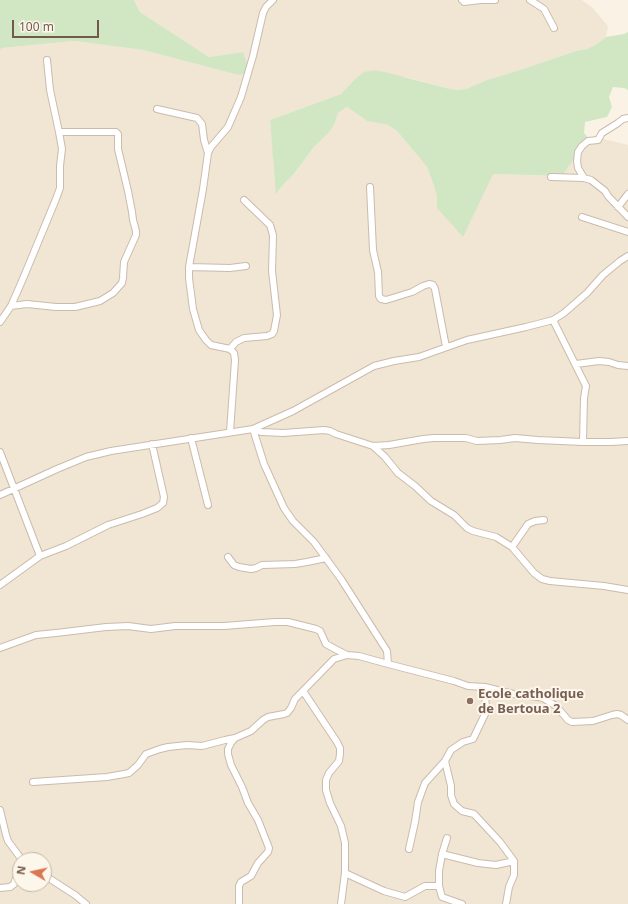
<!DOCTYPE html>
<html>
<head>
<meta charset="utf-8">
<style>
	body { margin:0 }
	#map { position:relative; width:628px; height:904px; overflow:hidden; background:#faf3e5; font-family:"Noto Sans",sans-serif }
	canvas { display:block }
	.north { position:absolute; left:12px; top:852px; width:40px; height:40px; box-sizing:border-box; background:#fdf7eb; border:1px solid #c5b8ab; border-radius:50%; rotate:279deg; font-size:11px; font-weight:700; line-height:16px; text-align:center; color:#715a4c }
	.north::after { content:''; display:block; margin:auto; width:14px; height:18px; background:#db7653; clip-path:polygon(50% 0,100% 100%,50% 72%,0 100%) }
	.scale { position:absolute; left:12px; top:20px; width:87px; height:18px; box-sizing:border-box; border:2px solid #715a4c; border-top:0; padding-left:5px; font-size:12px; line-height:14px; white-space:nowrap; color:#715a4c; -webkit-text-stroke:3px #fdf7eb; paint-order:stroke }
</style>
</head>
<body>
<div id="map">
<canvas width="628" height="904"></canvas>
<div class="north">N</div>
<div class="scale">100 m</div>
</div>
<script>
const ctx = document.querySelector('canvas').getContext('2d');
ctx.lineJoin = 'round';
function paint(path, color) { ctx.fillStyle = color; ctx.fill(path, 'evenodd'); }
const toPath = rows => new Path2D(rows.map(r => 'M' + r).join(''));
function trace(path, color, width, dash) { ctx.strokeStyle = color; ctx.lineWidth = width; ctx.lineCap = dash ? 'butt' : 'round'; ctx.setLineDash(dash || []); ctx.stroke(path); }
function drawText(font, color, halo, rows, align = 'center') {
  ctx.font = font + ' "Noto Sans",sans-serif'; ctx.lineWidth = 4; ctx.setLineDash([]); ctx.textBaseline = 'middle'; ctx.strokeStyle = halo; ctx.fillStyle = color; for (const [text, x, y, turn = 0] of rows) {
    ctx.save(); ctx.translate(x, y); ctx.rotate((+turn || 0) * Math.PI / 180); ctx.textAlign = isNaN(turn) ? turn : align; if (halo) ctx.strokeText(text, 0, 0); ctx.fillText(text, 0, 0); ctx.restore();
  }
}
const residential = toPath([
	[134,0,582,0,593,8,608,26,606,37,597,44,587,49,576,51,523,69,487,80,466,89,456,90,446,88,406,77,355,79,341,94,270,120,278,192,284,184,293,175,314,147,329,131,335,123,338,113,347,107,367,121,388,125,397,131,427,167,434,186,437,197,437,208,493,174,562,176,576,156,584,149,593,143,604,139,628,145,628,904,0,904,0,50,2,48,74,41,143,50,238,75,243,52,209,57,140,12],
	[20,860,44,860,44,884,20,884]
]);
const green = toPath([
	[0,0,134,0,140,12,209,57,243,52,250,73,238,75,143,50,74,41,2,48,0,50],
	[628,32,628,90,624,88,613,87,609,97,612,107,607,117,585,122,584,133,593,143,584,149,576,156,562,176,493,174,463,237,437,208,437,197,434,186,427,167,397,131,388,125,367,121,347,107,338,113,335,123,329,132,314,147,293,175,284,184,276,194,270,120,341,94,355,79,364,72,374,70,385,72,446,88,456,90,466,89,487,80,523,69,576,51,587,49,597,44,606,37,624,34]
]);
const minor = toPath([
	[462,0,464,2,481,0,495,0],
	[530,0,544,9,554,28],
	[157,109,197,118,202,124,204,140,208,153],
	[551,177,584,178,591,180,605,191,608,196,628,217],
	[584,178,578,168,577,161,578,152,582,146,588,141,598,140,602,133,618,123,623,119,628,118],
	[370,187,373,250,378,272,379,296,381,299,386,300,412,292,423,286,429,284,433,285,435,289,446,347],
	[618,207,628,194],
	[582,217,628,232],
	[189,267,230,268,246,266],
	[11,306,27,304,56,307,75,307,100,301,113,293,122,283,123,278,124,262,136,235,136,231,133,220,132,212,128,191,118,149,118,134,116,132,59,132],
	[553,320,586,386,584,398,583,442],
	[0,322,11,306,22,281,56,199,60,188,60,166,62,149,59,132,50,90,47,60],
	[230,349,236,342,244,338,267,336,272,334,274,331,277,315,272,271,273,235,270,225,244,200],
	[576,364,599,361,609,362,618,365,628,366],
	[253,429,261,432,283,433,324,430,330,431,336,434,373,446,389,445,423,439,434,438,466,438,477,441,500,440,515,438,538,440,583,442,611,442,628,441],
	[230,432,235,360,234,353,230,349,211,345,206,340,199,330,193,309,189,278,189,267,203,189,208,153,211,147,228,127,241,97,253,56,263,13,266,7,273,0],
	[191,438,208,505],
	[373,446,385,457,398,473,415,486,431,501,454,515,467,528,473,531,496,537,512,547,534,573,542,579,550,581,604,586,628,590],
	[0,452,40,556],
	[0,495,57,469,86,457,111,451,253,429,293,411,374,366,394,361,419,357,467,340,526,327,553,320,564,313,587,293,603,275,620,261,628,256],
	[512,547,528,524,535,521,544,520],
	[228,557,234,565,239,567,251,569,256,568,262,565,295,564,307,562,326,558],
	[0,585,40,556,66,546,108,525,142,514,157,508,163,503,164,497,152,444],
	[0,648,36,635,56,633,106,627,128,626,151,629,175,626,224,626,275,622,288,622,316,629,320,631,326,644,337,650,347,655],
	[388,664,454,681,468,686,485,687,513,694,538,697,543,698,556,706,568,720,572,722,593,721,612,715,617,714,621,715,628,720],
	[303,691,337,742,340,748,340,754,339,761,329,773,326,780,326,790,330,803,341,826,345,843,345,873,341,904],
	[445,761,451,786,451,795,454,804,462,811,474,814,500,842,514,861,514,875,509,887,506,904],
	[33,782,107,777,124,774,129,773,138,765,146,754,160,749,168,747,187,745,202,746,225,740,235,738],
	[0,810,6,835,8,841,22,860],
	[409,849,415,822,418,802,425,783,445,761,451,750,463,742,473,739,486,712,485,687],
	[442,854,478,863,496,865,514,861],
	[345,873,384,891,405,897,425,886,439,886,442,897,462,904],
	[44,875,75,895,86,904],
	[439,886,439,871,442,854,447,838],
	[0,888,10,887,14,884,20,866],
	[239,904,239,886,241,882,251,876,258,863,268,852,269,848,258,820,248,803,242,787,231,765,228,754,228,749,231,743,235,738,251,731,263,720,268,717,284,714,287,713,291,708,295,699,334,659,347,655,359,656,388,664,387,651,341,579,314,542,293,521,284,508,264,464,253,429]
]);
const markers = [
	[470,701,4,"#8d6e63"]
];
const educationNames = [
	["Ecole catholique",478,694],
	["de Bertoua 2",478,709]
];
paint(residential, '#f1e5d4');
paint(green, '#d1e7c4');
trace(minor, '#cbbbac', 8);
trace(minor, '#fff', 6);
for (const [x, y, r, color] of markers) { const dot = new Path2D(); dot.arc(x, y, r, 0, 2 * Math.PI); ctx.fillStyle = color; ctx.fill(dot); trace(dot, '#fdf7eb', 1.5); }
drawText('bold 13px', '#785e54', '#fdf7eb', educationNames, 'left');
</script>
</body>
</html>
